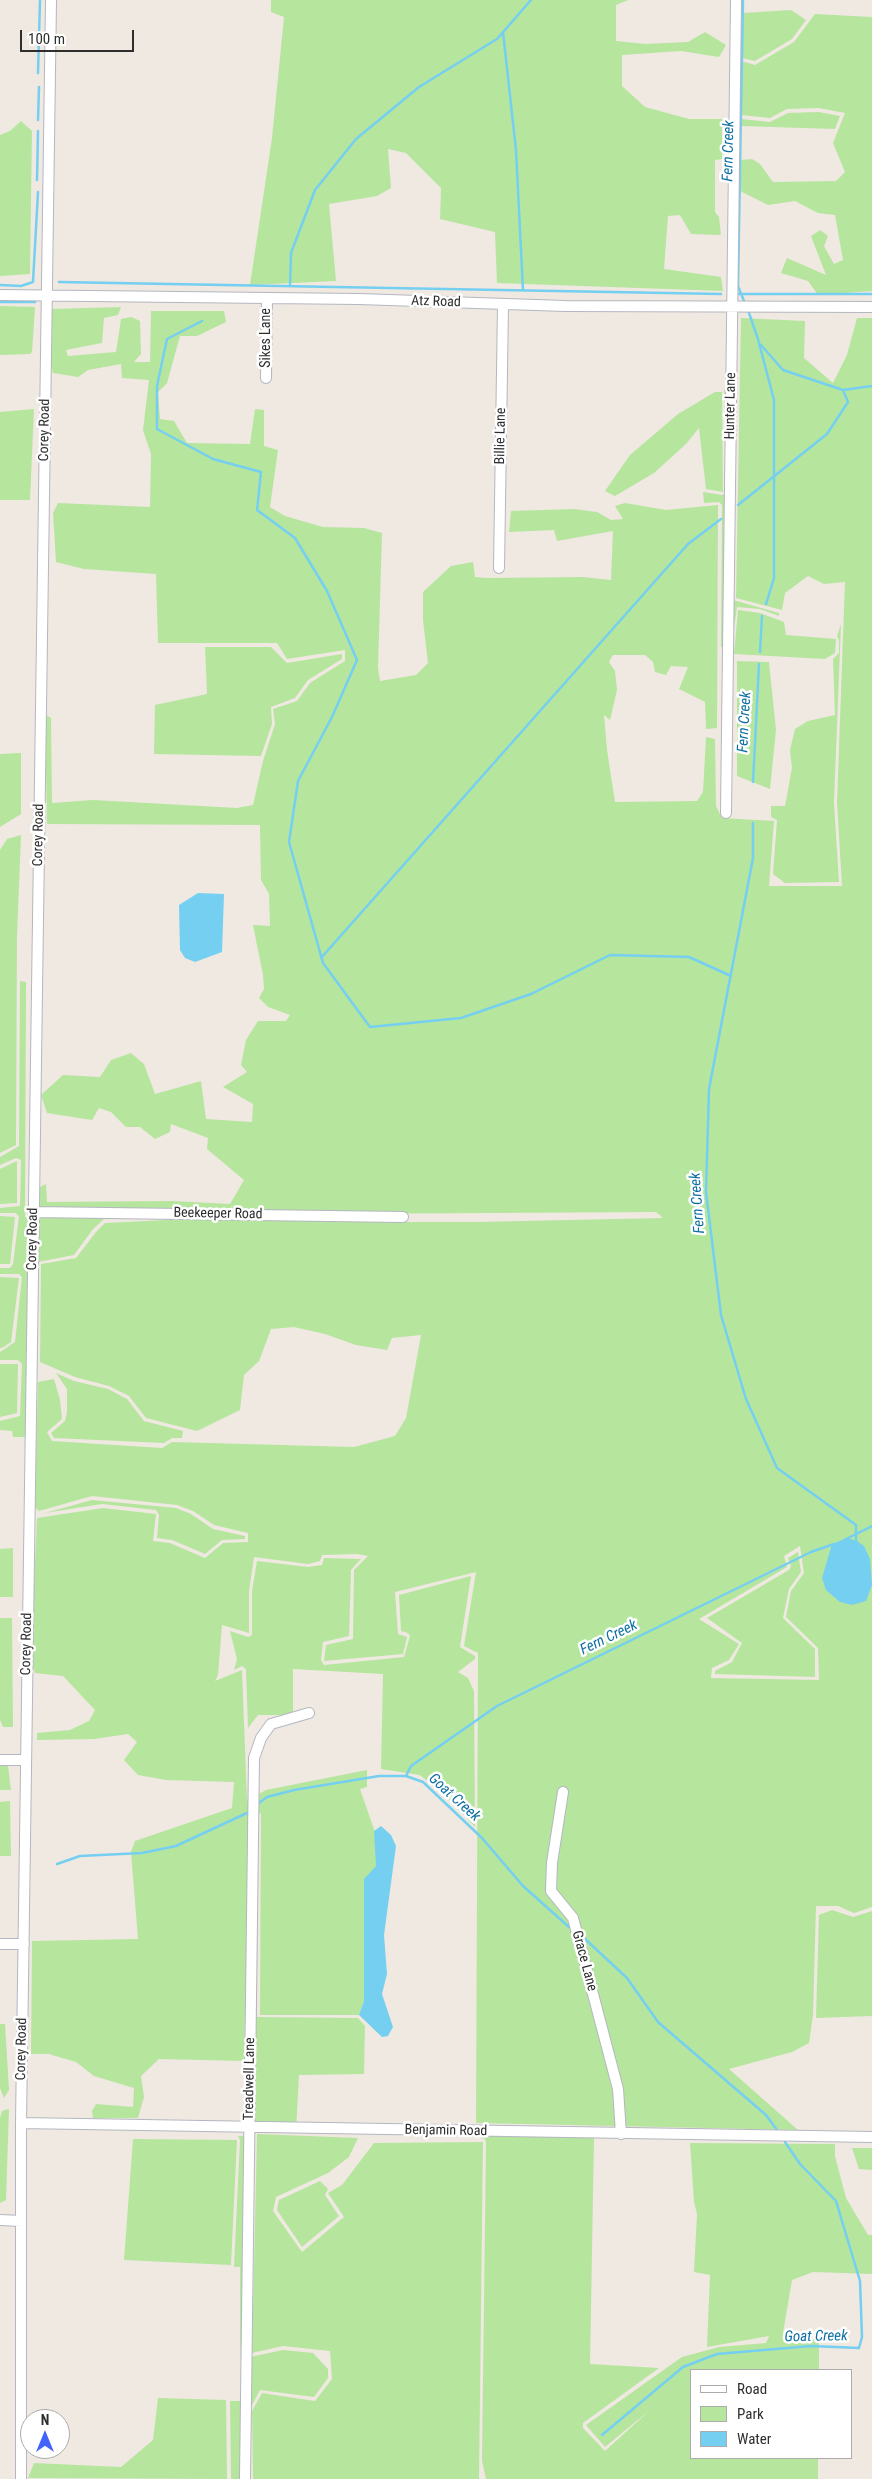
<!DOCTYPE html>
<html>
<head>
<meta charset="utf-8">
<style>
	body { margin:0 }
	#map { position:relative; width:872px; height:2479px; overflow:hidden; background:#efe9e1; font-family:"Roboto Condensed",sans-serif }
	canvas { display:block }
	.legend { position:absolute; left:690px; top:2369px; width:162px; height:90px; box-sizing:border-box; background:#fff; border:1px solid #ababab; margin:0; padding:6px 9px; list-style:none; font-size:15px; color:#2e2e2e }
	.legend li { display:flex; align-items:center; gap:10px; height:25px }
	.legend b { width:25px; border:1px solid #ababab }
	.north { position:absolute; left:20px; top:2409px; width:50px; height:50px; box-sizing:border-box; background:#fff; border:1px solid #ababab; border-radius:50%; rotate:0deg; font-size:14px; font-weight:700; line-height:20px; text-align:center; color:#2e2e2e }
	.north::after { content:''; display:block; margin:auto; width:18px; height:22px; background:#4264fb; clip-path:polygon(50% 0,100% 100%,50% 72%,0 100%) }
	.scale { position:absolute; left:20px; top:30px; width:114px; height:22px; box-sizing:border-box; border:2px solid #2e2e2e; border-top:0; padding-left:6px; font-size:15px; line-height:18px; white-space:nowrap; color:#2e2e2e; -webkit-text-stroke:4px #fff; paint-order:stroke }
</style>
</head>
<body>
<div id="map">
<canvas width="872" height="2479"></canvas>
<ul class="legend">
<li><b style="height:6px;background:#fff"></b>Road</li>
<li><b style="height:14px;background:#b6e59e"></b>Park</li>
<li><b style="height:14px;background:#75cff0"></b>Water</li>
</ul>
<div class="north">N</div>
<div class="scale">100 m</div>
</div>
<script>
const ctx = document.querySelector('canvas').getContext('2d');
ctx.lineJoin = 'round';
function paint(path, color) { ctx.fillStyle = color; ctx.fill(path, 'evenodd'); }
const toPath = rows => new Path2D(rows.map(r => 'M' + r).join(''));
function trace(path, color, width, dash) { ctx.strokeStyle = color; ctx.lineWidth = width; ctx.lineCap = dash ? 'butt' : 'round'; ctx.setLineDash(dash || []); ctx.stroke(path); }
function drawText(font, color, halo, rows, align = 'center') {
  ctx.font = font + ' "Roboto Condensed",sans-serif'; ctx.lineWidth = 5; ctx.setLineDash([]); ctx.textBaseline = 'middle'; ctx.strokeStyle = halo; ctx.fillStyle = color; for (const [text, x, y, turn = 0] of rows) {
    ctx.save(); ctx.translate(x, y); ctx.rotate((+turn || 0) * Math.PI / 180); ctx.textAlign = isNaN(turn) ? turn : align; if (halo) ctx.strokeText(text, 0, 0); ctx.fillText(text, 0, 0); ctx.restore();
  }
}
const green = toPath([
	[271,0,628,0,616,5,616,41,645,44,688,42,705,32,726,45,719,57,681,51,622,55,622,86,645,107,689,119,722,119,722,159,715,160,715,212,719,217,721,235,691,234,680,215,668,216,664,269,721,277,723,291,497,283,495,232,440,219,441,188,406,153,388,149,391,188,377,196,329,204,336,281,250,285,272,138,284,17,271,12],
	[791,10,806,20,792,39,755,61,742,58,743,13],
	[815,14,872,17,872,291,818,295,808,281,781,273,787,258,826,275,811,236,820,230,828,236,824,246,834,264,843,260,835,215,818,213,795,201,768,205,738,190,740,160,752,159,760,164,773,182,836,181,845,172,833,143,845,113,819,108,787,109,770,118,741,115,741,61,755,65,794,42],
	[819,112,840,116,835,129,741,126,741,119,770,122,788,113],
	[21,121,32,131,30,274,0,276,0,135,10,131],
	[0,306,35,307,32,352,30,354,0,355],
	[121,307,118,315,104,318,102,343,66,350,68,356,116,352,121,319,131,317,140,321,141,354,134,362,150,362,151,311,224,311,226,322,197,336,180,336,167,383,158,392,160,419,174,421,187,443,250,444,255,409,264,410,264,446,278,450,270,507,285,516,323,527,364,528,382,533,378,668,380,681,416,675,428,663,423,620,423,592,451,566,473,562,475,577,487,578,582,577,611,580,613,531,557,541,554,530,509,532,511,511,574,509,597,512,611,520,623,519,615,506,625,503,666,510,718,505,717,728,706,729,705,702,679,689,688,667,671,666,666,675,655,672,653,662,645,655,613,655,609,662,615,671,617,690,610,720,604,715,607,750,615,802,697,801,703,792,706,737,715,739,716,806,722,818,774,821,769,886,842,886,837,803,845,582,824,584,808,576,785,593,782,610,736,598,741,318,805,321,804,358,833,383,847,355,857,318,872,318,872,1907,854,1913,838,1906,816,1906,813,2015,809,2043,792,2052,729,2069,798,2130,476,2123,478,1653,464,1646,476,1572,395,1592,398,1634,407,1637,403,1654,324,1661,326,1645,353,1639,354,1570,368,1556,357,1554,322,1555,320,1561,308,1564,254,1557,249,1591,249,1633,222,1625,218,1675,215,1681,242,1670,247,1801,266,1790,367,1770,367,1787,360,1789,376,1835,376,1866,364,1880,364,2001,359,2015,260,2015,261,1813,249,1822,244,2061,159,2059,141,2076,144,2097,138,2118,93,2118,92,2111,96,2104,133,2107,134,2088,94,2076,76,2062,49,2054,31,2054,32,1941,138,1939,131,1852,135,1841,232,1808,234,1782,166,1780,138,1775,124,1760,137,1742,128,1734,94,1739,37,1740,37,1733,70,1730,89,1721,95,1710,63,1676,35,1673,31,1659,37,1518,103,1508,156,1514,153,1541,170,1543,205,1558,223,1543,248,1542,248,1533,214,1525,193,1511,177,1505,92,1496,39,1511,35,1507,38,1382,54,1379,60,1400,62,1419,47,1432,52,1441,162,1448,172,1442,354,1447,395,1436,406,1418,421,1335,392,1338,387,1350,356,1345,325,1334,294,1327,271,1329,259,1361,244,1375,240,1410,197,1431,146,1418,129,1396,109,1386,75,1377,40,1362,41,1264,76,1258,96,1232,105,1223,226,1217,346,1222,476,1222,663,1218,656,1212,319,1214,40,1209,40,1187,46,1184,47,1202,172,1201,230,1204,244,1180,207,1149,208,1138,171,1124,170,1132,155,1139,140,1127,126,1127,111,1112,99,1108,92,1120,47,1113,41,1095,63,1075,100,1077,111,1060,131,1053,144,1064,155,1094,201,1081,206,1119,252,1122,253,1104,223,1087,247,1072,241,1065,246,1040,258,1021,286,1021,290,1015,268,1007,259,998,264,989,263,975,253,925,270,926,269,894,261,880,260,825,47,824,45,714,51,718,52,803,93,800,237,808,253,805,263,761,275,724,273,709,297,701,310,683,345,661,345,650,287,659,277,643,158,643,156,574,84,569,56,562,53,513,58,503,150,507,151,454,143,430,149,380,122,378,121,364,88,370,78,377,53,373,49,359,52,309],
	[800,1546,804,1573,791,1591,786,1617,818,1648,819,1680,711,1678,712,1668,729,1660,739,1644,699,1619,787,1567,784,1556],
	[737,380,733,600,779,613,779,616,760,609,737,607,731,648,721,647,722,505,719,502,704,503,703,492,722,495,726,493,724,389],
	[715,392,722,392,723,492,706,489,699,428,686,444,654,473,615,496,605,491,630,455,678,414],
	[34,409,30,500,0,500,0,412],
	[738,610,760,613,784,622,786,635,836,639,835,653,825,659,734,654],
	[841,624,834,803,839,882,785,883,773,874,777,820,771,817,771,806,785,806,792,768,790,750,795,729,808,721,835,715,833,659,839,653,839,640,837,636],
	[205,647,271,647,287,663,342,654,342,659,308,680,295,698,271,707,272,724,261,756,154,754,155,705,207,694],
	[737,661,769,662,776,730,770,789,737,776],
	[21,753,21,814,0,827,0,754],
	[21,835,17,936,16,1145,0,1153,0,850,7,839],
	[20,981,26,982,25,1217,29,1218,26,1437,13,1437,12,1431,0,1430,0,1421,20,1416,22,1364,18,1360,0,1360,0,1352,15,1342,22,1277,19,1274,0,1274,0,1268,10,1268,13,1264,19,1216,15,1213,0,1213,0,1208,20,1206,21,1160,16,1158,0,1165,0,1157,19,1146],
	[17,1161,17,1203,0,1204,0,1169],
	[0,1216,15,1217,10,1264,0,1264],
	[37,1218,104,1218,104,1219,93,1229,74,1255,38,1262],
	[0,1277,19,1278,11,1342,2,1348,0,1348],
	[0,1364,18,1364,17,1413,0,1417],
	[56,1373,74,1381,108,1389,127,1399,144,1421,183,1431,182,1438,172,1438,164,1443,54,1438,51,1433,65,1421,67,1412,67,1389],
	[92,1500,176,1508,191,1514,213,1529,245,1536,245,1539,222,1540,205,1554,172,1540,157,1538,159,1515,156,1510,102,1504,45,1513],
	[13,1548,13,1597,0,1597,0,1549],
	[798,1552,801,1572,789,1589,783,1618,815,1649,815,1677,715,1674,715,1671,732,1662,742,1643,707,1618,789,1570,791,1566,788,1558],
	[324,1558,361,1559,351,1570,349,1636,323,1642,321,1660,324,1665,404,1657,410,1636,408,1633,401,1631,399,1595,471,1576,460,1647,475,1656,475,1659,458,1672,468,1678,474,1691,475,1827,448,1798,420,1775,381,1769,383,1674,293,1669,293,1715,258,1715,248,1728,246,1669,242,1666,234,1670,237,1659,230,1631,248,1637,252,1635,252,1591,257,1561,308,1567,322,1565],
	[0,1618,12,1618,13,1727,3,1727,0,1720],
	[0,1766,8,1766,11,1790,0,1790],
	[10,1801,11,1856,0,1856,0,1802],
	[258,1820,257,2017,358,2018,365,2026,364,2074,299,2075,296,2132,255,2132,250,2357,283,2350,313,2353,328,2369,328,2378,314,2397,260,2390,250,2409,249,2479,231,2479,230,2401,243,2401,240,2341,240,2267,234,2267,240,2140,238,2136,231,2136,250,2136],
	[832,1910,853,1917,872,1911,872,2016,816,2018,819,1915],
	[0,2024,5,2024,9,2090,4,2098,0,2088],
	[9,2109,6,2200,0,2203,0,2118,2,2111],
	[480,2127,776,2133,783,2140,698,2139,698,2135,594,2137,590,2364,659,2368,583,2423,583,2428,605,2451,650,2410,605,2447,586,2425,682,2357,719,2347,766,2343,769,2336,707,2347,710,2275,694,2272,697,2214,694,2202,690,2143,835,2144,835,2156,846,2198,868,2235,872,2235,872,2274,813,2272,792,2280,783,2333,819,2340,819,2370,691,2370,691,2458,818,2458,818,2479,486,2479,482,2461,486,2142,485,2139,481,2138],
	[257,2134,358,2138,349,2157,328,2173,276,2197,273,2211,302,2252,344,2217,328,2193,342,2185,374,2143,483,2142,479,2479,253,2479,252,2411,262,2393,315,2401,332,2379,330,2351,283,2346,252,2353],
	[133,2139,237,2140,231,2265,124,2260],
	[852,2148,872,2148,872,2170,859,2169],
	[320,2181,328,2189,325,2195,339,2216,302,2247,277,2210,279,2200],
	[158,2398,226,2400,227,2479,28,2478,34,2463,121,2467,153,2440]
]);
const water = toPath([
	[198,893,224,894,222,952,195,962,185,958,180,950,179,905],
	[847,1538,857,1541,864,1546,870,1559,872,1585,866,1601,852,1605,840,1602,826,1590,822,1578,832,1544],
	[381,1826,391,1835,396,1846,384,1935,387,1974,382,1994,393,2027,388,2036,382,2037,359,2015,364,2001,364,1879,376,1866,374,1831]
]);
const stream = toPath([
	[743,0,738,286,744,301],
	[503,32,516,150,523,290],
	[38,73,40,0],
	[38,120,39,87],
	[37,180,38,131],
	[59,282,721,294],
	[0,285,21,286,33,282,38,192],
	[290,286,291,253,315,190,356,139,419,87,497,39,531,0],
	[737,294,872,294],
	[0,302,35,302],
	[749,313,758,339,774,400,774,578,766,604],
	[202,321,167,339,157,386,157,429,213,459,261,472,257,510,295,538,327,591,357,660,332,717,298,781,289,842,323,963,370,1027,461,1018,531,994,610,955,689,957,731,976],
	[761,345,783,370,843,390,872,386],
	[738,505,827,434,848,402,843,390],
	[760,652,762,616],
	[753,782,759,664],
	[753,823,753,858,709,1089,706,1192,721,1315,746,1399,777,1468,856,1525,856,1542],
	[321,958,688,544,721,519],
	[844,1540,872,1526],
	[406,1776,411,1766,497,1706,811,1552,834,1544],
	[259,1803,267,1797,294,1790,379,1776,406,1776,423,1782,482,1838,523,1886,569,1927],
	[57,1864,80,1856,142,1853,176,1846,247,1813],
	[584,1938,627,1978,658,2022,766,2115,777,2130],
	[602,2435,683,2367,717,2354,811,2346,859,2348,862,2337,860,2281,836,2201,800,2164,785,2142]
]);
const minor = toPath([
	[0,295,359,299,565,306,872,307],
	[266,378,267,299],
	[499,568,503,305],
	[726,813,736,0],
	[33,1212,403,1217],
	[0,1760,26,1760],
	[563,1792,552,1863,551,1891,573,1918,618,2089,621,2134],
	[0,1944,24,1944],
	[21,2123,872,2137],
	[0,2220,21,2221],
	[21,2479,21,2123,51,0],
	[245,2479,254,1758,261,1738,271,1724,309,1713]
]);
const streetNames = [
	["Atz Road",436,302,2],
	["Sikes Lane",266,338,-90],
	["Hunter Lane",731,406,-89],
	["Corey Road",45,430,-89],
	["Billie Lane",501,436,-89],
	["Corey Road",39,835,-89],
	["Beekeeper Road",218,1214,1],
	["Corey Road",33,1239,-89],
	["Corey Road",27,1644,-89],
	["Grace Lane",584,1961,75],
	["Corey Road",22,2049,-89],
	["Treadwell Lane",250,2079,-89],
	["Benjamin Road",446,2131,1]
];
const waterNames = [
	["Fern Creek",729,151,-89],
	["Fern Creek",745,722,-87],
	["Fern Creek",698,1203,-94],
	["Fern Creek",609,1638,-26],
	["Goat Creek",454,1798,42],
	["Goat Creek",816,2337,-1]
];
paint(green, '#b6e59e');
paint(water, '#75cff0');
trace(stream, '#75cff0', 2.5);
trace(minor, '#b4b7c1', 12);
trace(minor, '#fff', 10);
drawText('14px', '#2e2e2e', '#fff', streetNames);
drawText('italic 15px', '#0d6fa3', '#fff', waterNames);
</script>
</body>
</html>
